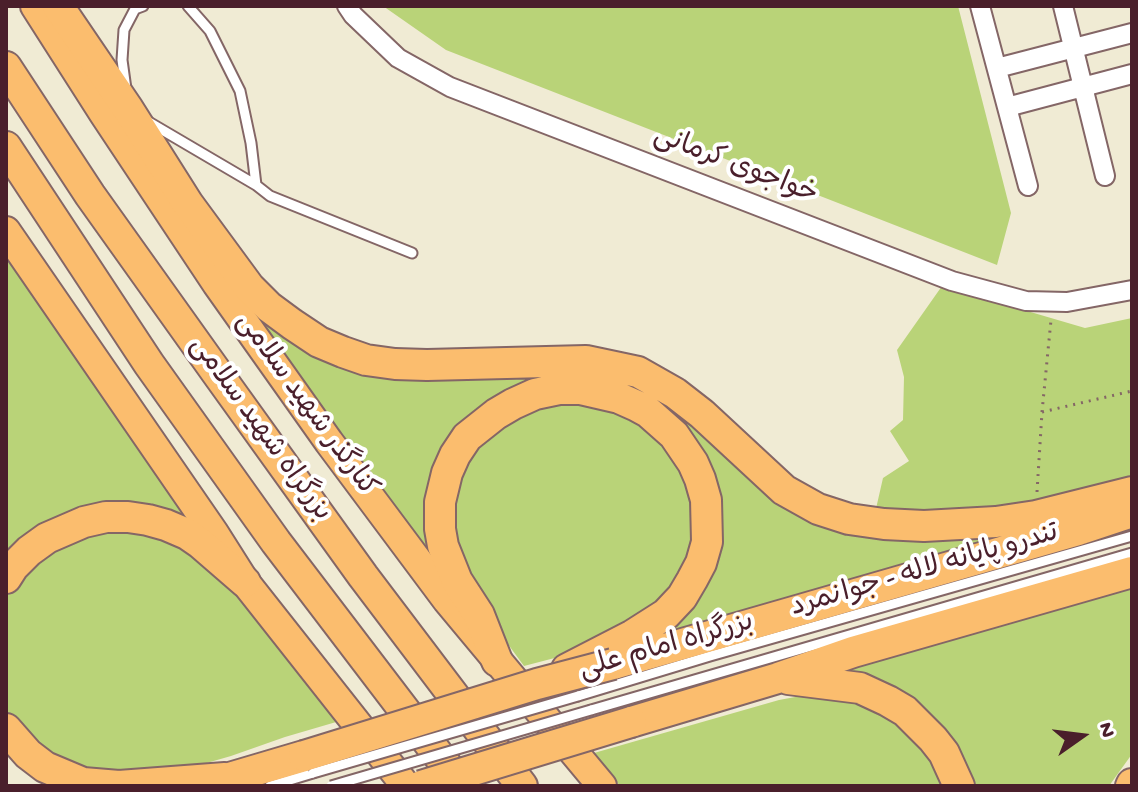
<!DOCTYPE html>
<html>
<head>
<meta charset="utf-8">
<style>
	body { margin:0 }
	#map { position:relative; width:1138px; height:792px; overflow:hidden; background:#f0ebd4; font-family:"Gochi Hand",sans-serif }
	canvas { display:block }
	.frame { position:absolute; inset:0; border:8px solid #4a1f2b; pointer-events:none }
	.north { position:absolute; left:1042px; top:696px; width:80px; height:80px; -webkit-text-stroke:6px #fff; paint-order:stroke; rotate:76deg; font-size:22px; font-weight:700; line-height:32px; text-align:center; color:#4a1f2b }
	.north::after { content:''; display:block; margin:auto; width:28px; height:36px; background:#4a1f2b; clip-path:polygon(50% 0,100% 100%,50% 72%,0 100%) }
</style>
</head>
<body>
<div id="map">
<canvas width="1138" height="792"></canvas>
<div class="frame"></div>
<div class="north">N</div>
</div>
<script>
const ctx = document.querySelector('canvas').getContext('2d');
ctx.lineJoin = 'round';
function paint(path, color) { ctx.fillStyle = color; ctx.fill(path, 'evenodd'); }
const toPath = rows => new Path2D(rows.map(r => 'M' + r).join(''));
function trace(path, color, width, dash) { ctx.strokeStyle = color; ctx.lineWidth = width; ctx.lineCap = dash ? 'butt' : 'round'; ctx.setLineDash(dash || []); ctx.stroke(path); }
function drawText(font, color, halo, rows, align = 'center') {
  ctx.font = font + ' "Gochi Hand","Playpen Sans Arabic",sans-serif'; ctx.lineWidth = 8; ctx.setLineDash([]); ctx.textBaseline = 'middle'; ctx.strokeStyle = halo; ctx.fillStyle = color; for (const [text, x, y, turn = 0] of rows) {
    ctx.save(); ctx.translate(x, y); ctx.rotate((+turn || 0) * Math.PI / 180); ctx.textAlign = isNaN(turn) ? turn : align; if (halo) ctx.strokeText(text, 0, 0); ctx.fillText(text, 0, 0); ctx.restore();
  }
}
const green = toPath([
	[383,6,958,6,1011,213,997,265,446,50],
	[6,241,228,563,155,515,6,562],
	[942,286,1085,328,1132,318,1132,475,1089,491,990,513,875,513,883,478,909,461,890,431,903,420,904,377,897,350],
	[248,305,292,338,556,370,632,382,659,398,796,511,1072,517,932,555,647,641,663,624,711,495,606,386,463,432,432,566],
	[593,397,672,442,702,519,671,599,566,655,524,666,469,591,447,497,459,458,520,407],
	[125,523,212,561,343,720,285,737,231,756,196,766,74,774,6,721,6,588,40,550],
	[1132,589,1132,754,1109,786,969,786,965,770,828,674],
	[817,693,892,710,954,786,620,786,594,753,779,700]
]);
const path = toPath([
	[1042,412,1132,391],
	[1037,492,1042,412,1051,320]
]);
const service = toPath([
	[188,6,210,31,240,91,251,143,256,185],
	[126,89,122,60,124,30,135,9,143,6],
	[147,121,256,185,270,196,412,253],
	[578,696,710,656,1132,536],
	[591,710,1132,553],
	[270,786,313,773]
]);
const minor = toPath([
	[347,6,353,15,398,58,450,87,952,281,1026,301,1067,302,1132,290],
	[980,6,1028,186],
	[1063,6,1105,176],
	[997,68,1132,33],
	[1007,107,1132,74]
]);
const primary = toPath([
	[35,6,104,114,217,284,329,442,447,600,602,786],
	[6,231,214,533,245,582,406,786]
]);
const trunk = toPath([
	[58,6,128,109,188,204,249,287,269,307,292,324,319,342,343,352,366,360,395,364,427,365,586,361,638,372,675,393,702,414,784,490,818,509,849,519,884,524,924,526,996,522,1036,516,1132,492],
	[6,67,90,195,217,373,363,576,522,786],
	[6,147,149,364,276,542,462,786],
	[6,578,13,567,29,551,47,538,84,522,106,517,128,517,148,520,166,525,187,534,200,543,245,582],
	[497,661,479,615,457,581,443,546,440,529,440,502,447,473,455,455,467,437,496,414,513,404,535,394,559,389,580,389,619,398,637,406,648,412,674,435,693,463,700,479,706,500,707,542,701,563,692,580,682,597,666,614,633,635,567,669],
	[613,664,1078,530,1132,512],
	[788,679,860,688,888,701,905,711,933,739,944,753,959,786],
	[631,722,778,678,853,652,1132,572],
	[6,729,28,754,45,767,83,783,119,786,225,778],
	[206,785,304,756],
	[1131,786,1132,784]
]);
const serviceBridge = toPath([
	[313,773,578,696],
	[331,786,591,710]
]);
const trunkBridge = toPath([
	[304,756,537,684,613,664],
	[421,786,631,722]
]);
const streetNames = [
	["خواجوی کرمانی",735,167,21],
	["کنارگذر شهید سلامی",305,406,54],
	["بزرگراه شهید سلامی",259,430,54],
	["تندرو پایانه لاله - جوانمرد",925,572,-16],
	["بزرگراه امام علی",667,648,-16]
];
paint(green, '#b9d378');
trace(service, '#846666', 13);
trace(minor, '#846666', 22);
trace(primary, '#846666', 32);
trace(trunk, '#846666', 34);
trace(path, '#846666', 3, [2, 6]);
trace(service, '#fff', 9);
trace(minor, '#fff', 18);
trace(primary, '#fbbd6e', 28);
trace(trunk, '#fbbd6e', 30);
trace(serviceBridge, '#846666', 13, []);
trace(trunkBridge, '#846666', 34, []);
trace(serviceBridge, '#fff', 9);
trace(trunkBridge, '#fbbd6e', 30);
drawText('28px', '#4a1f2b', '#fff', streetNames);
</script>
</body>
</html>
